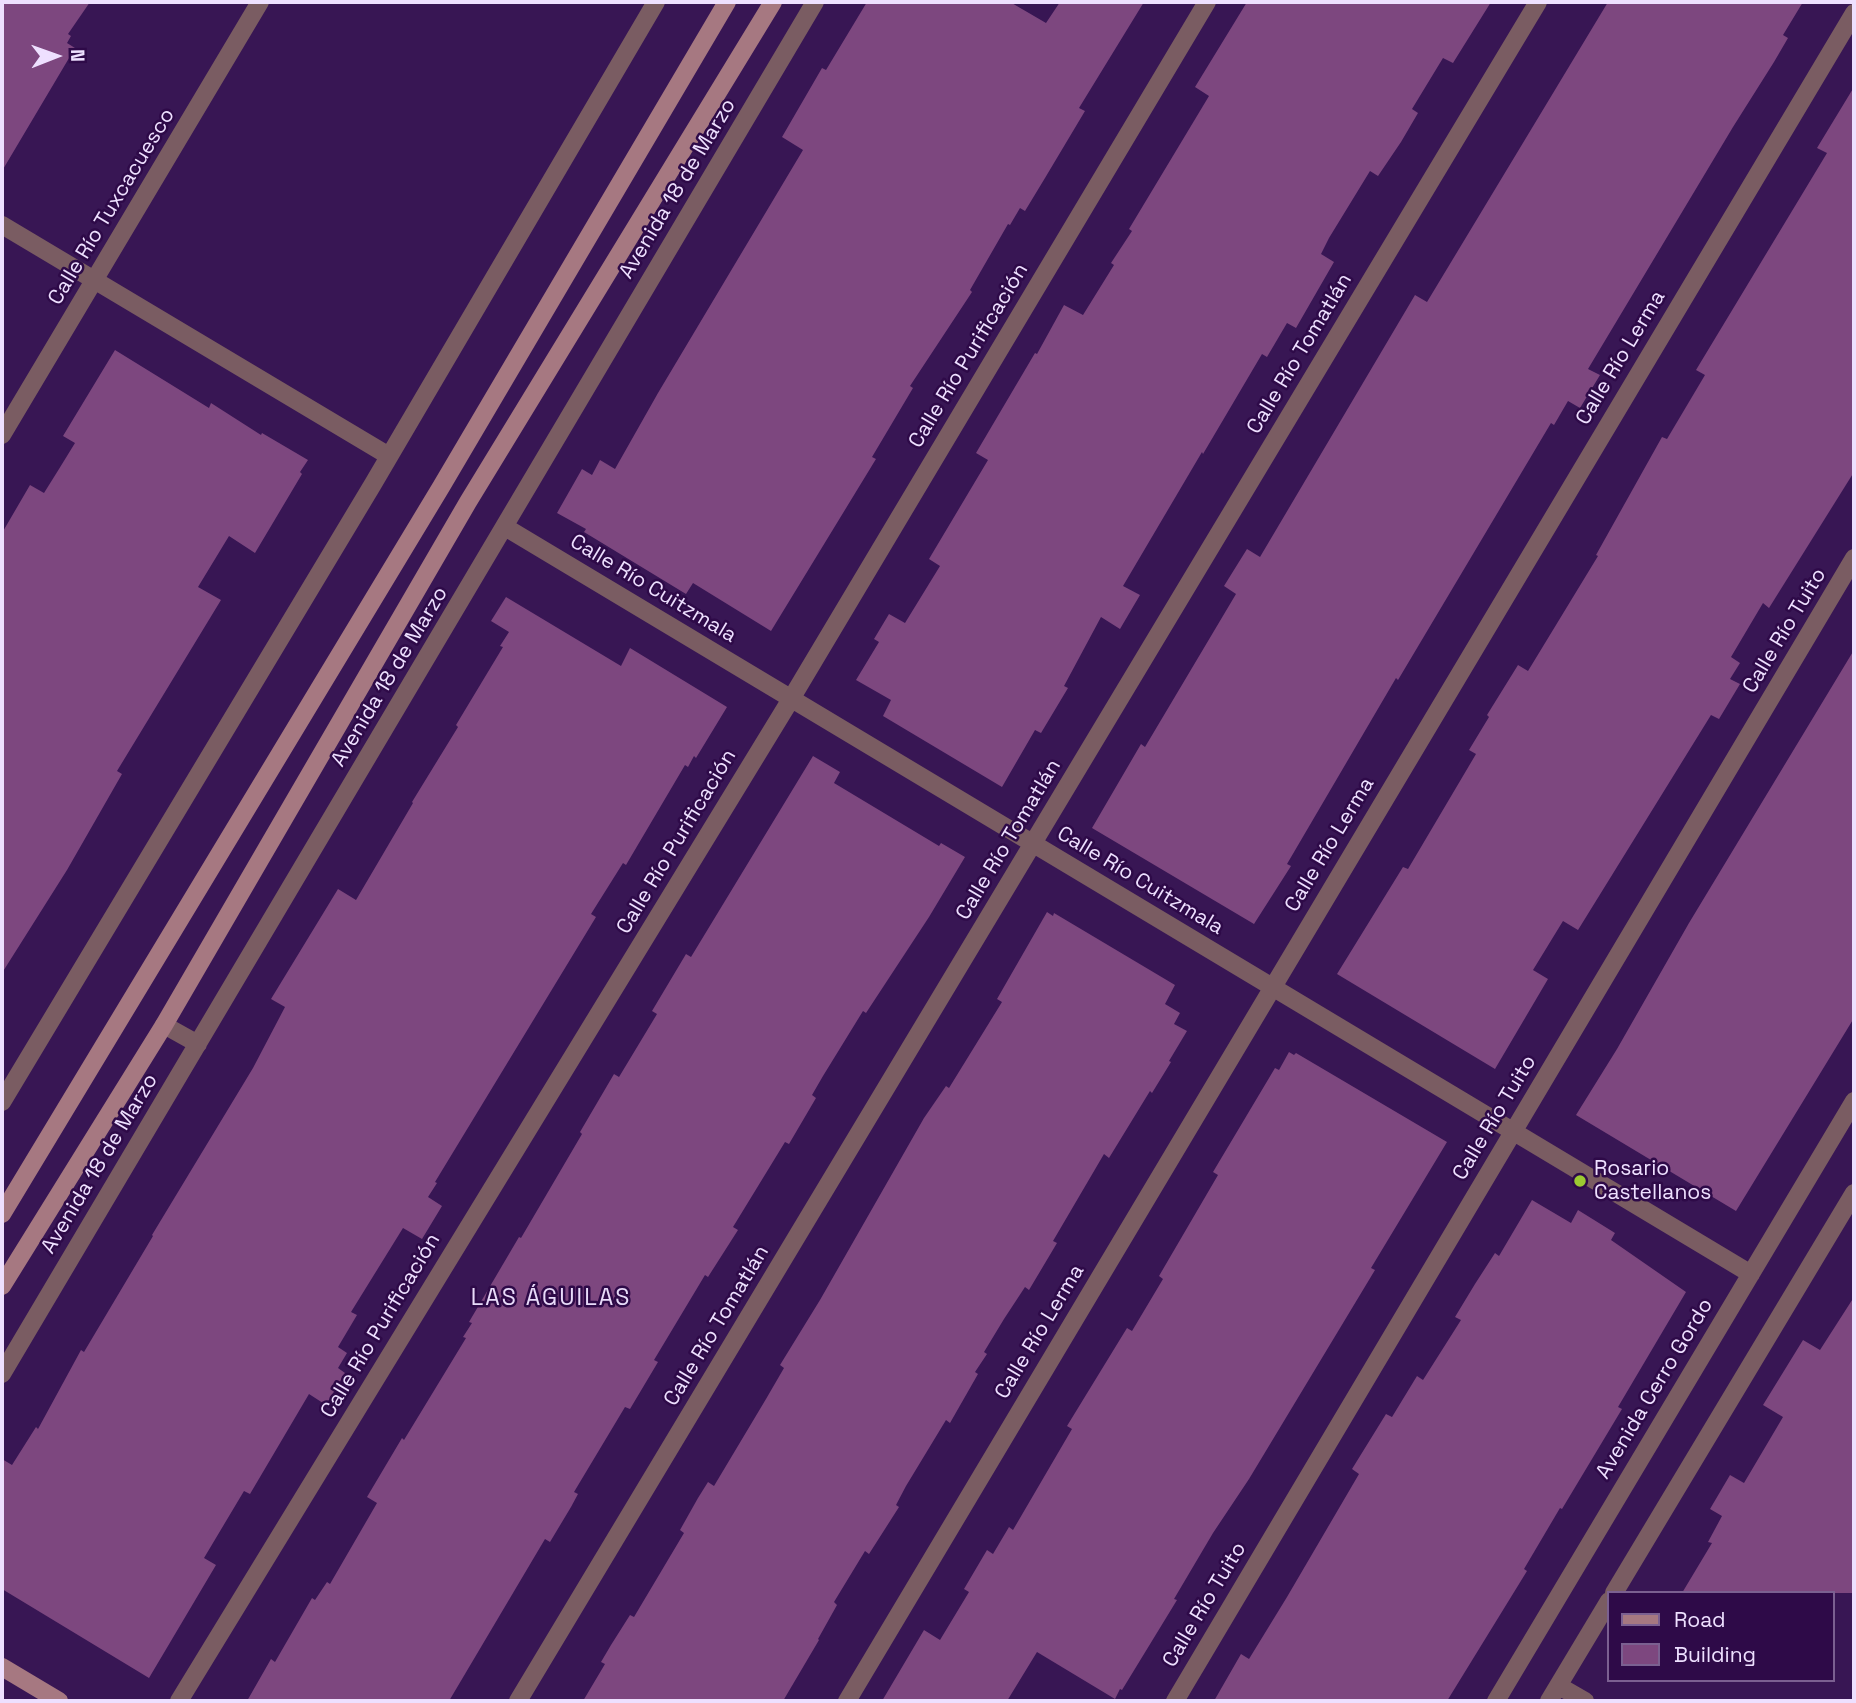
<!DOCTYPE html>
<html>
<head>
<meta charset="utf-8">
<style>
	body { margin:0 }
	#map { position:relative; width:1856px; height:1703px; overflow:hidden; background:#381654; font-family:"Space Grotesk",sans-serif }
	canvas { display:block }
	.frame { position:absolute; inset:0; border:4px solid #eee0ff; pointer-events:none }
	.legend { position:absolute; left:1607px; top:1591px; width:228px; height:91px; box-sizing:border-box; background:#2e0a48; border:2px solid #7b6091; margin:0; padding:9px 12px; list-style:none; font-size:21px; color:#eee0ff }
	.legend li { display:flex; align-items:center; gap:14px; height:35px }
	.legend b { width:35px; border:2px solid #7b6091 }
	.north { position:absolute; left:21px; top:21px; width:70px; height:70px; -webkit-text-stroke:5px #2e0a48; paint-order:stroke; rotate:89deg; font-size:19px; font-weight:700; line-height:28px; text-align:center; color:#eee0ff }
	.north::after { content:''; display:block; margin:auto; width:24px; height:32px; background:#eee0ff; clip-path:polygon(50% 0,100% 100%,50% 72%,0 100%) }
</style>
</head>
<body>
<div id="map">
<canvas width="1856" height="1703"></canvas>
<div class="frame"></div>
<ul class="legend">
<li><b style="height:9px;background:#a67881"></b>Road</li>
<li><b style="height:19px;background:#7d477f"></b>Building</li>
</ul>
<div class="north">N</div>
</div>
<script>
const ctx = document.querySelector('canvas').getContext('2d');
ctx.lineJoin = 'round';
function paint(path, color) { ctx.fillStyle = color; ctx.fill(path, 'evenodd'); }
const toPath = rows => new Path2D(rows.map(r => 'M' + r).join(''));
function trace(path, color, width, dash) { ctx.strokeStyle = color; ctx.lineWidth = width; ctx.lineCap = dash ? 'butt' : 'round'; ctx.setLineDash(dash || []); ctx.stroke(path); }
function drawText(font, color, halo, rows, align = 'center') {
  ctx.font = font + ' "Space Grotesk",sans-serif'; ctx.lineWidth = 5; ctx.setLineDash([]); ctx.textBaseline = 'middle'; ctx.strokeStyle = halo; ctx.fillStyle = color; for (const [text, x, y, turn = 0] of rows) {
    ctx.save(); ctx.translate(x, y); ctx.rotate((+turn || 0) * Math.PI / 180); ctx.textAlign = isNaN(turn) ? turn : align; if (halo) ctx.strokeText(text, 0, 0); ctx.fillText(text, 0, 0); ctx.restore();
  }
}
const building = toPath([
	[2,2,90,2,68,34,71,36,67,43,75,48,2,171],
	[867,2,1010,2,1046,23,1060,2,1144,2,1079,108,1085,111,1045,178,1025,211,1020,208,1010,225,1008,224,970,290,972,292,910,386,913,388,872,457,876,459,771,631,693,583,686,594,584,532,586,529,557,513,582,469,592,475,600,460,615,469,658,393,803,150,782,137,822,68,826,70],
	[1247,2,1491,2,1453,63,1443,58,1412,109,1418,113,1401,142,1378,176,1370,171,1329,238,1321,254,1334,262,1296,328,1287,323,1267,357,1262,354,1203,454,1202,452,1123,586,1140,595,1120,629,1101,617,1064,686,1068,688,1041,733,1035,730,1002,787,883,716,891,700,856,680,879,642,874,639,889,614,905,623,940,566,929,559,988,460,976,453,1035,353,1037,354,1064,305,1083,315,1114,265,1111,263,1132,231,1129,229,1209,96,1195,87],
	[1608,2,1803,2,1783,35,1788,38,1774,62,1733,127,1588,369,1600,375,1580,408,1568,401,1554,425,1551,423,1398,680,1396,678,1287,864,1291,866,1254,924,1092,828,1141,744,1145,747,1236,594,1224,586,1247,549,1260,557,1415,295,1427,302],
	[1854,87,1854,472,1769,608,1763,603,1731,657,1740,663,1730,679,1740,684,1719,719,1711,715,1578,930,1563,921,1533,970,1548,979,1495,1069,1337,974,1403,867,1408,869,1476,754,1469,750,1489,717,1487,715,1518,665,1528,671,1598,556,1596,555,1662,437,1667,439,1705,375,1696,370,1827,153,1817,148],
	[115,350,209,408,211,403,261,435,262,433,308,460,300,472,302,474,255,553,229,536,198,587,221,600,117,771,122,774,67,870,2,973,2,533,30,485,44,493,59,469,75,443,63,436],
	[506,597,621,666,630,648,727,707,696,758,694,756,688,767,685,765,626,865,623,863,591,914,596,917,435,1182,437,1183,428,1197,442,1206,422,1239,403,1228,351,1312,357,1315,338,1347,347,1353,338,1368,345,1373,326,1405,309,1394,250,1494,244,1491,204,1558,216,1565,149,1678,2,1589,2,1459,12,1465,36,1427,38,1429,81,1350,84,1352,153,1236,152,1235,253,1068,285,1007,271,999,338,889,356,900,413,803,412,802,458,727,456,725,503,647,500,646,509,632,491,621],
	[1854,650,1854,1018,1736,1211,1576,1115,1617,1049,1689,923],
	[813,756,840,772,834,783,939,846,941,843,965,857,929,917,866,1013,863,1011,823,1076,812,1095,816,1098,789,1144,785,1142,733,1227,738,1230,708,1277,705,1275,654,1360,658,1362,630,1409,625,1407,574,1492,578,1494,571,1507,550,1542,545,1539,449,1701,247,1701,271,1659,275,1662,312,1598,315,1600,327,1582,330,1584,377,1503,367,1497,402,1438,404,1440,466,1338,463,1337,472,1323,469,1322,519,1237,521,1238,582,1134,580,1132,614,1074,619,1077,657,1014,652,1011,686,954,691,957],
	[1047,912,1053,916,1054,913,1175,985,1165,1004,1180,1013,1174,1024,1187,1031,1169,1061,1171,1062,1152,1093,1150,1091,1109,1158,1104,1154,1053,1241,1057,1243,1029,1290,1025,1287,1004,1319,984,1352,987,1354,975,1372,978,1374,950,1423,946,1420,906,1486,896,1505,899,1507,869,1554,865,1551,834,1602,837,1605,818,1639,819,1640,783,1701,583,1701,605,1664,601,1662,611,1645,630,1615,634,1617,684,1533,680,1530,698,1498,708,1482,714,1486,766,1399,784,1368,780,1365,820,1300,924,1118,946,1086,949,1088,1002,1002,997,999],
	[1289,1052,1294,1055,1296,1053,1447,1142,1371,1268,1375,1270,1249,1479,1213,1533,1174,1599,1177,1600,1122,1690,1120,1689,1115,1699,1037,1652,1007,1701,882,1701,924,1630,940,1640,969,1592,964,1589,987,1550,993,1554,1009,1527,1013,1530,1072,1429,1067,1426,1127,1328,1132,1331,1163,1279,1159,1276,1218,1175,1213,1172,1275,1068,1279,1070],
	[1532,1200,1571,1223,1578,1210,1615,1233,1611,1240,1686,1292,1618,1407,1622,1409,1562,1509,1560,1508,1524,1569,1527,1571,1447,1701,1214,1701,1241,1654,1249,1659,1287,1597,1359,1474,1352,1469,1386,1414,1392,1417,1417,1376,1423,1380,1461,1320,1455,1317,1475,1284,1495,1253,1499,1256],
	[1854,1297,1854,1593,1682,1593,1712,1543,1708,1542,1722,1516,1710,1509,1730,1475,1744,1483,1783,1417,1763,1405,1803,1340,1820,1350]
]);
const street = toPath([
	[2,225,389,456],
	[2,435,260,2],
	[505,527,1751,1274],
	[164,1025,198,1044],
	[2,1102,373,484,656,2],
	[2,1374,815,2],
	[1614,1593,1854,1193],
	[1559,1686,1585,1701],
	[179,1701,791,699,1207,2],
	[518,1701,1538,2],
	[847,1701,1854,13],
	[1175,1701,1854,558],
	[1496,1701,1854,1101],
	[1549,1701,1609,1601]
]);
const secondary = toPath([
	[2,1214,441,487,727,2],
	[2,1286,164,1025,468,502,773,2],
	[2,1667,59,1701]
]);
const markers = [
	[1580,1181,7,"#9cca32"]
];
const streetNames = [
	["Avenida 18 de Marzo",678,189,-59],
	["Calle Río Tuxcacuesco",112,207,-59],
	["Calle Río Tomatlán",1300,354,-59],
	["Calle Río Purificación",969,356,-59],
	["Calle Río Lerma",1621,358,-59],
	["Calle Río Cuitzmala",653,589,31],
	["Calle Río Tuito",1785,631,-59],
	["Avenida 18 de Marzo",390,677,-59],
	["Calle Río Tomatlán",1009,840,-59],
	["Calle Río Purificación",677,842,-59],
	["Calle Río Lerma",1330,845,-59],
	["Calle Río Cuitzmala",1140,881,31],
	["Calle Río Tuito",1495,1118,-59],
	["Avenida 18 de Marzo",100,1164,-59],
	["Calle Río Purificación",381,1326,-59],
	["Calle Río Tomatlán",717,1326,-59],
	["Calle Río Lerma",1040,1332,-59],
	["Avenida Cerro Gordo",1655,1389,-59],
	["Calle Río Tuito",1205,1605,-59]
];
const poiNames = [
	["Rosario",1594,1169],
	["Castellanos",1594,1193]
];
const neighbourhoodNames = [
	["LAS ÁGUILAS",551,1299]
];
paint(building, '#7d477f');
trace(street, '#7a5c62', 18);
trace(secondary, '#a67881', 18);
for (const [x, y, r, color] of markers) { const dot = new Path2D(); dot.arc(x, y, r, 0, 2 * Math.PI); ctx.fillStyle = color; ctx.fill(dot); trace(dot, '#2e0a48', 2.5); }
drawText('21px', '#eee0ff', '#2e0a48', streetNames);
drawText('21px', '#eee0ff', '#2e0a48', poiNames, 'left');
ctx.letterSpacing = '2px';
drawText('23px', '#e8dbf9', '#2e0a48', neighbourhoodNames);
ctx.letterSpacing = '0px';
</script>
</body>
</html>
